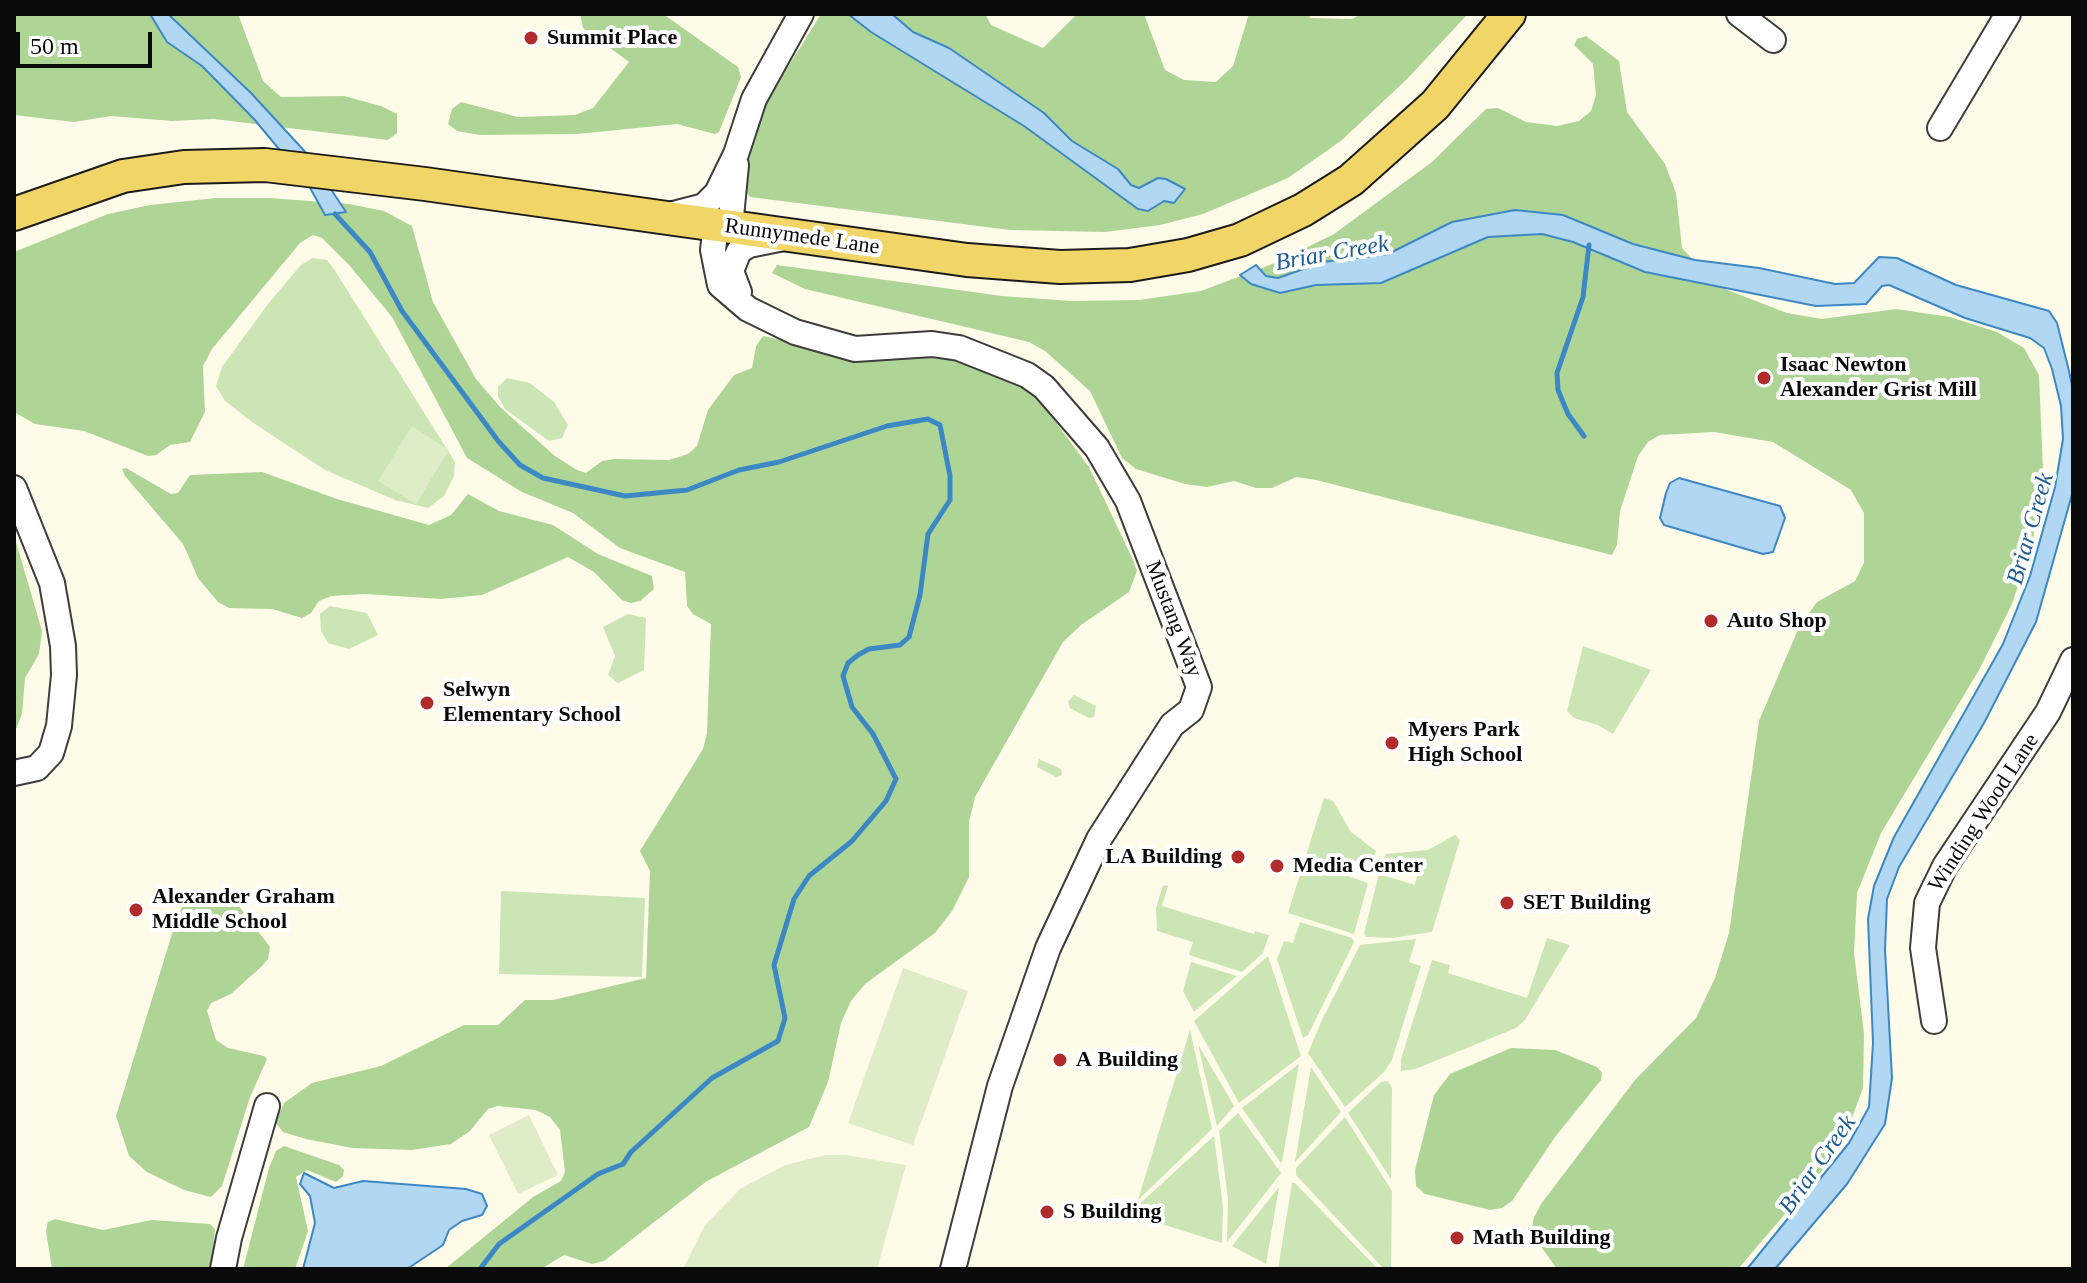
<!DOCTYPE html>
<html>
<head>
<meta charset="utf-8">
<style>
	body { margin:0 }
	#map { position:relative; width:2087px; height:1283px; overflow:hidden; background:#fefbe9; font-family:"Times New Roman",serif }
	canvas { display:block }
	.frame { position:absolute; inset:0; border:16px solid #0a0a0a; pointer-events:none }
	.scale { position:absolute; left:16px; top:32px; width:136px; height:36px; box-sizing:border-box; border:4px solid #0a0a0a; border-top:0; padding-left:10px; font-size:24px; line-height:28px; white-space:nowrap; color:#0a0a0a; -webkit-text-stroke:6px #fff; paint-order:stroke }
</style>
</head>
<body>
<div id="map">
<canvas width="2087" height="1283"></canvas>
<div class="frame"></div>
<div class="scale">50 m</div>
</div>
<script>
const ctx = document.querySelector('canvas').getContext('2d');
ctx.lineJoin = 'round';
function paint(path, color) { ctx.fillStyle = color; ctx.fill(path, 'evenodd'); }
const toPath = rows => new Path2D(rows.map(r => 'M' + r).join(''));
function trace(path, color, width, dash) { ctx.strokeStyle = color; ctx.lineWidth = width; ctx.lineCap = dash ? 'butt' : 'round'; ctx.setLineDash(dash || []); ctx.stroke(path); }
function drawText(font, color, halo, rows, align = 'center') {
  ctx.font = font + ' "Times New Roman",serif'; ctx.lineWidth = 8; ctx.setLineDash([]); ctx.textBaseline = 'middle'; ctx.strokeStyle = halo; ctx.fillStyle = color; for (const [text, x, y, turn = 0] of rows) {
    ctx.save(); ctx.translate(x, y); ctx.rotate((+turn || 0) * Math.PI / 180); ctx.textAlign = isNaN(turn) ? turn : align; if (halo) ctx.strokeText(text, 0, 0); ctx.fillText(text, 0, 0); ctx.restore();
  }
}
const green = toPath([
	[313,258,327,260,334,269,455,462,454,476,444,496,428,508,395,500,325,470,252,422,225,401,216,386,222,367,268,304,301,265],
	[507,378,530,383,554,402,568,425,562,438,549,441,505,409,498,396,498,387],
	[330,606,367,613,378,635,349,649,328,643,321,631,320,614],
	[628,614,646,618,644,670,618,683,608,675,615,656,603,627],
	[1583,646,1651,670,1613,734,1598,725,1574,718,1567,711],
	[1074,695,1096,706,1094,717,1089,718,1070,708,1068,702],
	[1039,759,1061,769,1062,775,1056,777,1037,767],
	[1324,798,1333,801,1351,832,1376,851,1372,866,1340,857,1336,872,1368,883,1354,934,1288,913],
	[1455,835,1460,840,1432,932,1392,938,1366,937,1364,933,1379,874,1415,885,1419,868,1384,858,1386,854,1428,850],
	[1163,885,1168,886,1162,906,1254,934,1255,931,1269,935,1263,953,1242,972,1189,955,1193,942,1157,931,1156,908],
	[501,891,645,898,642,977,499,974],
	[1300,922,1352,938,1354,942,1308,1035,1303,1038,1277,959,1284,941,1293,943],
	[1547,938,1570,945,1525,1020,1516,1028,1415,1069,1401,1071,1401,1059,1432,960,1450,965,1448,973,1527,998],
	[1416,939,1409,962,1421,966,1392,1060,1384,1072,1345,1107,1308,1053,1321,1022,1360,945],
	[1268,956,1301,1056,1239,1103,1194,1021],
	[1191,962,1237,976,1194,1012,1183,991],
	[1190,1030,1212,1129,1138,1200],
	[1199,1046,1234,1106,1217,1126,1199,1049],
	[1299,1064,1282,1162,1281,1163,1242,1108],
	[1311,1067,1341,1112,1295,1162],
	[1388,1081,1392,1088,1391,1179,1348,1113,1381,1082],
	[1238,1113,1281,1173,1227,1242,1228,1198,1219,1131],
	[1345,1117,1392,1191,1391,1269,1384,1269,1296,1175,1296,1168],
	[1214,1136,1223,1207,1222,1243,1133,1215,1135,1208],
	[1292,1183,1295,1183,1378,1269,1278,1269],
	[1279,1187,1266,1264,1232,1246]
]);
const forest = toPath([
	[14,14,238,14,263,81,281,97,344,96,381,106,397,114,397,133,388,140,214,119,172,121,111,116,74,122,14,115],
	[580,14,663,14,738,67,741,77,719,132,715,134,677,124,577,134,480,135,457,131,448,124,452,109,461,102,518,117,575,115,593,108,629,62,583,28],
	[821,14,985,14,991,25,1043,48,1077,14,1144,14,1165,70,1184,80,1216,82,1233,66,1249,14,1309,14,1310,18,1352,19,1362,14,1468,14,1406,80,1342,140,1288,178,1203,214,1160,225,1105,232,1010,230,750,197,744,189,752,132,763,107],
	[1586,36,1619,61,1627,112,1665,164,1676,193,1682,248,1717,286,1787,313,1822,319,1896,309,1950,317,1997,332,2024,348,2039,375,2043,470,2033,540,2012,604,1979,670,1881,833,1857,893,1854,953,1864,1034,1863,1088,1849,1126,1830,1161,1738,1269,1557,1269,1532,1234,1533,1220,1541,1204,1635,1080,1696,1018,1715,978,1729,933,1759,721,1799,627,1817,602,1855,581,1864,563,1864,513,1851,490,1773,442,1714,432,1660,435,1648,442,1638,456,1620,511,1617,545,1612,555,1316,480,1296,477,1272,488,1256,488,1234,481,1207,487,1185,484,1136,469,1122,458,1090,391,1045,351,1029,342,805,289,772,273,777,265,1002,296,1071,301,1139,300,1201,291,1275,263,1334,234,1432,162,1486,109,1498,108,1526,122,1557,126,1579,121,1591,111,1596,95,1593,64,1574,45,1577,39],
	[270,198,349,204,384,211,412,226,433,302,476,379,501,408,555,456,577,470,586,473,602,461,614,459,669,460,688,454,697,446,708,410,734,375,752,368,756,346,763,336,791,342,934,356,973,366,1021,386,1037,397,1089,467,1133,560,1137,571,1129,592,1081,625,1063,642,975,797,969,822,969,877,952,911,935,933,865,984,851,1001,841,1023,828,1082,809,1127,707,1181,604,1261,592,1264,564,1255,541,1269,445,1269,533,1197,561,1181,565,1172,560,1130,550,1117,536,1110,498,1106,488,1109,470,1131,451,1144,412,1150,352,1148,306,1139,283,1132,275,1122,284,1103,312,1083,381,1066,464,1025,498,1025,525,1000,553,1000,646,978,650,871,640,851,703,749,707,733,711,624,693,614,687,606,685,572,620,548,573,513,522,492,467,458,392,317,350,266,322,238,313,235,300,243,212,349,203,366,205,412,190,442,170,445,156,455,148,456,84,431,35,424,14,412,14,252,108,214,150,205,216,198],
	[126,468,171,494,178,493,190,475,262,472,337,499,429,525,451,515,468,494,499,511,553,525,598,554,652,576,654,589,640,601,631,603,622,600,594,572,568,557,482,595,441,599,365,594,331,596,319,601,311,613,302,618,272,609,229,608,218,602,198,578,183,544,125,476,122,469],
	[14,535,42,631,39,654,25,678,22,714,14,734],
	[206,890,238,905,270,947,268,959,261,967,231,994,211,1003,207,1011,216,1040,228,1048,264,1056,267,1059,250,1097,222,1186,211,1197,184,1190,147,1172,129,1156,116,1116,176,921,184,902,194,891],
	[1511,1048,1555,1050,1597,1067,1602,1073,1601,1080,1555,1137,1512,1201,1502,1208,1490,1210,1425,1194,1416,1186,1415,1170,1434,1095,1450,1074],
	[284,1146,339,1165,344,1170,343,1176,336,1182,307,1170,296,1177,308,1231,295,1269,243,1269,269,1168,276,1151],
	[55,1219,103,1230,152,1220,210,1224,215,1229,211,1269,52,1269,46,1231,48,1222]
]);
const pitch = toPath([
	[412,426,449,450,416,504,378,481],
	[903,968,968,991,913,1145,848,1123],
	[529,1115,558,1175,518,1194,489,1135],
	[825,1155,846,1155,906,1165,877,1269,683,1269,705,1225,740,1189,785,1165]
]);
const water = toPath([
	[150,14,168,14,251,93,309,156,346,212,325,215,308,184,254,119,202,66,167,42,150,14],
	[848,14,892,14,913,32,949,48,1044,113,1072,141,1118,169,1131,185,1139,188,1158,178,1166,179,1185,189,1174,203,1164,201,1148,211,1138,209,1024,126,871,32,848,14],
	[1515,210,1563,215,1633,244,1695,260,1759,268,1835,284,1854,283,1879,257,1897,258,1956,285,2049,311,2057,323,2069,371,2073,390,2073,491,2036,622,1984,723,1899,867,1887,899,1885,950,1892,1078,1885,1124,1847,1184,1775,1269,1747,1269,1849,1143,1869,1107,1873,1043,1868,919,1874,886,1894,837,2003,644,2030,576,2055,487,2063,439,2061,406,2052,369,2044,348,2030,338,1965,318,1889,285,1882,286,1866,304,1816,306,1645,272,1573,242,1542,234,1488,237,1381,283,1316,285,1280,293,1251,284,1240,275,1256,265,1266,276,1278,278,1323,262,1388,254,1452,222,1515,210],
	[1679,478,1780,506,1785,518,1773,552,1763,554,1664,525,1660,518,1666,493,1670,483,1679,478],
	[304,1173,334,1188,363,1181,466,1189,482,1194,487,1206,482,1215,462,1221,449,1230,443,1245,407,1269,303,1269,315,1223,310,1196,300,1184,304,1173]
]);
const stream = toPath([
	[335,214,370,252,402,311,499,442,520,465,543,478,625,496,687,490,739,470,779,462,887,426,928,419,940,425,950,476,950,500,928,534,920,595,909,637,900,645,869,649,858,655,848,663,843,676,852,707,873,734,896,779,886,801,852,841,809,876,794,899,774,965,785,1018,778,1041,712,1078,631,1152,623,1164,598,1174,499,1244,480,1269],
	[1584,436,1568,414,1558,390,1557,373,1583,297,1589,245]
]);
const minor = toPath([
	[1739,14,1773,40],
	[1940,128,2008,14],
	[673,214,704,206,717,193,736,154,754,99,801,14],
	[716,225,713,250,720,285,748,309,795,332,855,349,932,344,959,348,1027,375,1044,387,1097,448,1128,501,1199,687,1191,710,1172,725,1099,839,1048,948,1000,1086,953,1269],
	[730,227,736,165],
	[739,292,731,271,739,251,749,245,779,239],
	[14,488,52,583,63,646,64,675,59,726,51,753,37,768,14,773],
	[1934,1021,1923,948,1927,903,1945,866,2048,712,2073,660],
	[223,1269,229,1238,267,1106]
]);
const major = toPath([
	[14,214,123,176,184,167,265,165,425,184,967,260,1060,267,1130,265,1188,255,1240,240,1303,210,1351,180,1435,105,1509,14]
]);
const markers = [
	[531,38,8,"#b12b2b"],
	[1764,378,8,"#b12b2b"],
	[1711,621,8,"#b12b2b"],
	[427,703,8,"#b12b2b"],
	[1392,743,8,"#b12b2b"],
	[1238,857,8,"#b12b2b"],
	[1277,866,8,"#b12b2b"],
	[1507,903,8,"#b12b2b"],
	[136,910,8,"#b12b2b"],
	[1060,1060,8,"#b12b2b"],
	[1047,1212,8,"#b12b2b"],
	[1457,1238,8,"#b12b2b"]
];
const poiNames = [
	["Summit Place",547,38],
	["Isaac Newton",1780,365],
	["Alexander Grist Mill",1780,390],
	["Auto Shop",1727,621],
	["Selwyn",443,690],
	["Elementary School",443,715],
	["Myers Park",1408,730],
	["High School",1408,755],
	["LA Building",1222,857,"right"],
	["Media Center",1293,866],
	["Alexander Graham",152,897],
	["Middle School",152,922],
	["SET Building",1523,903],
	["A Building",1076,1060],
	["S Building",1063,1212],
	["Math Building",1473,1238]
];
const streetNames = [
	["Runnymede Lane",802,237,8],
	["Mustang Way",1173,619,69],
	["Winding Wood Lane",1984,813,-57]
];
const waterNames = [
	["Briar Creek",1332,254,-10],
	["Briar Creek",2031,529,-74],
	["Briar Creek",1818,1165,-55]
];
paint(green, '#cce5b5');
paint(forest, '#afd596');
paint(pitch, '#deedc7');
paint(water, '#b1d7f2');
trace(water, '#3c88c5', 2);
trace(stream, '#3c88c5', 5);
trace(minor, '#3d3d3d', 28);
trace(major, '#1b1b1b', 36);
trace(minor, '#fff', 24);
trace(major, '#f1d566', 32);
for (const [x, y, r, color] of markers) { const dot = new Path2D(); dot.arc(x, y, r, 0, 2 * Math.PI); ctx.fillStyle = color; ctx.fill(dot); trace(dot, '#fff', 3); }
drawText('bold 22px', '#0a0a0a', '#fff', poiNames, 'left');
drawText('22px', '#0a0a0a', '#fff', streetNames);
drawText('italic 24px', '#1c5a94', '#fff', waterNames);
</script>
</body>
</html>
